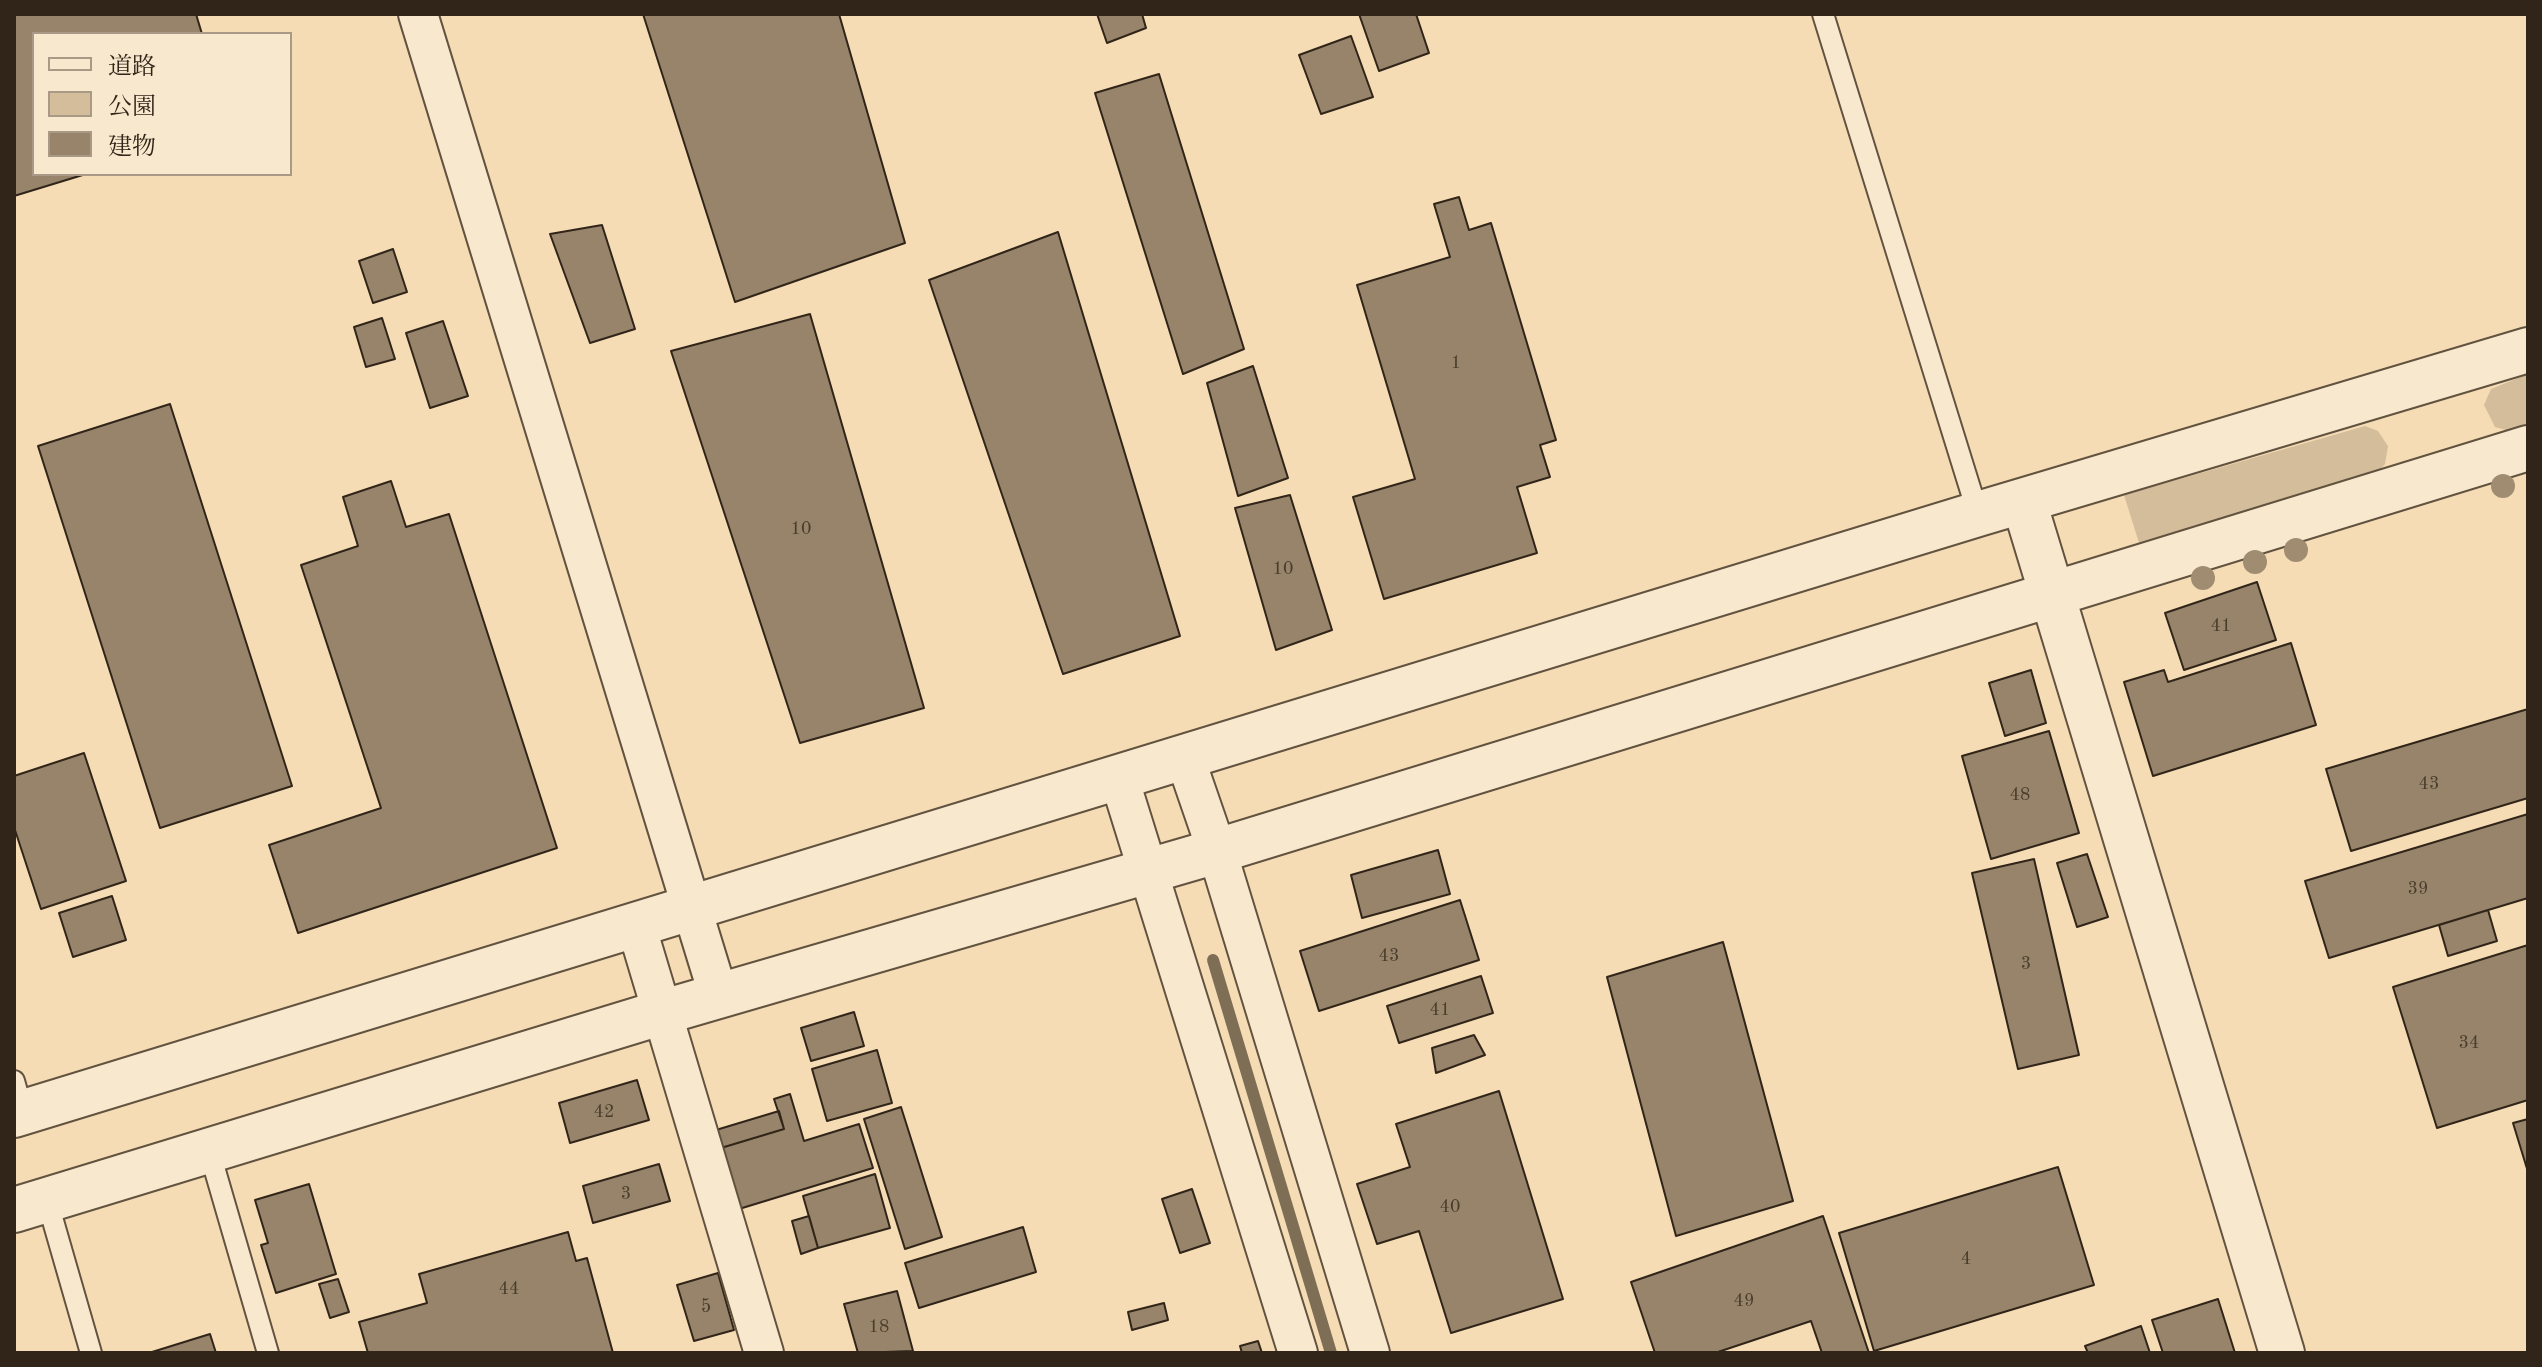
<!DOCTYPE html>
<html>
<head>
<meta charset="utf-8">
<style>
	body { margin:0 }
	#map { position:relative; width:2542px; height:1367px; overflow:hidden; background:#f5dcb4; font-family:"Old Standard TT","Noto Serif JP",serif }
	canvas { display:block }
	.frame { position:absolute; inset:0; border:16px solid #312519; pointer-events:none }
	.legend { position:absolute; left:32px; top:32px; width:260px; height:144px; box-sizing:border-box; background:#f8e8ce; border:2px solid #a89a86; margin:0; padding:10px 14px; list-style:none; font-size:24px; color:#312519 }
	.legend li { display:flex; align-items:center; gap:16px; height:40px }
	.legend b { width:40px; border:2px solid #a89a86 }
</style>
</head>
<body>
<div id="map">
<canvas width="2542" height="1367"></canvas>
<div class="frame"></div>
<ul class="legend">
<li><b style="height:10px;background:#f8e8ce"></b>道路</li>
<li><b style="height:22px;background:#d4bd9a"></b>公園</li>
<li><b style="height:22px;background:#97846a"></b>建物</li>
</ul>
</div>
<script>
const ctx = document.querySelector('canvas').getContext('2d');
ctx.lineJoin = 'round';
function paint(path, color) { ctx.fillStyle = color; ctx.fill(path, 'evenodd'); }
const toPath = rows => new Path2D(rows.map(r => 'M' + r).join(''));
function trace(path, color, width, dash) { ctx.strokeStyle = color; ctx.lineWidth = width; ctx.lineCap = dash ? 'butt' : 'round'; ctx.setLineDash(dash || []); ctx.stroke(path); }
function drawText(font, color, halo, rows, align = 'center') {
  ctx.font = font + ' "Old Standard TT",serif'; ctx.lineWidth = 6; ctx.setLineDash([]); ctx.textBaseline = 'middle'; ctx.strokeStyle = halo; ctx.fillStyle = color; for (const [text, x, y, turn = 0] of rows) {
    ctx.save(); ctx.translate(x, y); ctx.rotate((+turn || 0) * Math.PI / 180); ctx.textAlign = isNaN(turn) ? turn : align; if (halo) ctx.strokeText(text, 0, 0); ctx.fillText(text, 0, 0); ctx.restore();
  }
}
const green = toPath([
	[2528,374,2528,427,2513,432,2495,427,2484,405,2491,389],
	[2365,426,2378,431,2388,446,2385,464,2377,473,2140,546,2124,495]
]);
const stream = toPath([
	[1213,960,1331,1353]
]);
const building = toPath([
	[14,14,196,14,202,34,34,34,34,174,86,174,14,196,14,14],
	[643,14,839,14,905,243,735,302,643,14],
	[1097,14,1142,14,1146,28,1107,43,1097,14],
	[1359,14,1416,14,1429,53,1379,71,1359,14],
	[1351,36,1373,97,1321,114,1299,55,1351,36],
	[1159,74,1244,349,1183,374,1095,93,1159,74],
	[1459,197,1469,230,1491,223,1556,440,1540,445,1550,477,1517,487,1537,553,1384,599,1353,497,1415,479,1357,285,1450,257,1434,204,1459,197],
	[602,225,635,329,590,343,550,234,602,225],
	[1058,232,1180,636,1063,674,929,280,1058,232],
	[393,249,407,292,373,303,359,261,393,249],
	[810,314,924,708,800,743,671,351,810,314],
	[382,318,395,359,366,367,354,327,382,318],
	[443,321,468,396,430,408,406,333,443,321],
	[1253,366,1288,478,1238,496,1207,383,1253,366],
	[170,404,292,786,160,828,38,446,170,404],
	[391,481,406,527,449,514,557,848,298,933,269,845,381,808,301,565,358,546,343,497,391,481],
	[1290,495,1332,630,1276,650,1235,508,1290,495],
	[2257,582,2276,640,2184,670,2165,613,2257,582],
	[2291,643,2316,725,2153,776,2124,682,2164,670,2168,682,2291,643],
	[2031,670,2046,723,2005,736,1989,683,2031,670],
	[2528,709,2528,798,2351,851,2326,769,2528,709],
	[2049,731,2079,833,1991,859,1962,756,2049,731],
	[84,753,126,881,41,909,14,827,14,776,84,753],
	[2528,814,2528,898,2329,958,2305,881,2528,814],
	[1438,850,1450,894,1362,918,1351,875,1438,850],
	[2087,854,2108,917,2077,927,2057,863,2087,854],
	[2034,859,2079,1055,2018,1069,1972,873,2034,859],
	[112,896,126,940,73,957,59,913,112,896],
	[1460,900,1479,960,1319,1011,1300,951,1460,900],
	[2488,910,2497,941,2448,956,2439,925,2488,910],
	[1723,942,1793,1201,1676,1236,1607,977,1723,942],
	[2528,945,2528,1100,2437,1128,2393,987,2528,945],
	[1481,976,1493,1013,1399,1043,1387,1006,1481,976],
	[854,1012,864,1046,811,1061,801,1028,854,1012],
	[1474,1035,1485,1055,1436,1073,1432,1048,1474,1035],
	[877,1050,892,1103,827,1121,812,1069,877,1050],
	[637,1080,649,1120,570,1143,559,1103,637,1080],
	[1499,1091,1563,1299,1451,1333,1419,1231,1377,1244,1357,1184,1410,1167,1396,1124,1499,1091],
	[790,1094,804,1141,859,1124,873,1168,739,1209,721,1148,784,1129,774,1099,790,1094],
	[901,1107,942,1237,905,1249,864,1119,901,1107],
	[779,1111,784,1129,721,1148,716,1130,779,1111],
	[2528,1119,2528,1172,2513,1123,2528,1119],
	[659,1164,670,1201,593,1223,583,1186,659,1164],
	[2058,1167,2094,1285,1874,1351,1839,1233,2058,1167],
	[875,1174,890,1228,818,1248,803,1196,875,1174],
	[309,1184,336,1274,276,1293,261,1245,268,1243,255,1200,309,1184],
	[1192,1189,1210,1243,1180,1253,1162,1199,1192,1189],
	[809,1216,818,1248,801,1254,792,1221,809,1216],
	[1823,1216,1869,1353,1822,1353,1811,1321,1715,1353,1655,1353,1631,1282,1823,1216],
	[1023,1227,1036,1272,919,1308,905,1263,1023,1227],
	[568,1232,576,1261,587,1258,613,1353,368,1353,359,1322,427,1303,419,1274,568,1232],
	[718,1273,734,1330,694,1341,677,1285,718,1273],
	[338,1279,349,1312,330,1318,319,1284,338,1279],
	[897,1291,913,1351,858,1353,844,1304,897,1291],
	[2218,1299,2235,1353,2163,1353,2152,1320,2218,1299],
	[1164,1303,1168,1320,1132,1330,1128,1312,1164,1303],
	[2141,1326,2150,1353,2088,1353,2085,1346,2141,1326],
	[210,1334,216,1353,152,1352,210,1334],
	[1258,1341,1262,1353,1242,1353,1240,1346,1258,1341]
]);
const service = toPath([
	[1823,14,1978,514],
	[14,1081,23,1113],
	[209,1150,268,1353],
	[47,1200,91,1353]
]);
const minor = toPath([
	[418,14,719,997],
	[1185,758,1217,851,1370,1353],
	[1119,778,1298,1353],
	[636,925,764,1353]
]);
const tertiary = toPath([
	[2024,502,2282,1353],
	[14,1115,1978,514,2528,350],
	[14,1210,660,1013,1217,851,2528,448]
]);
const trees = [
	[2503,486],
	[2296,550],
	[2255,562],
	[2203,578]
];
const numberNames = [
	["1",1456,363],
	["10",801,529],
	["10",1283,569],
	["41",2221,626],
	["43",2429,784],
	["48",2020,795],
	["39",2418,889],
	["43",1389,956],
	["3",2026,964],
	["41",1440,1010],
	["34",2469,1043],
	["42",604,1112],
	["3",626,1194],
	["40",1450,1207],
	["4",1966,1259],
	["44",509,1289],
	["49",1744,1301],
	["5",706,1307],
	["18",879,1327]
];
paint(green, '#d4bd9a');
trace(stream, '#7e6e56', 12);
paint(building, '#97846a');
trace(building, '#312519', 2);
trace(service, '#625340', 24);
trace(minor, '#625340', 42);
trace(tertiary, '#625340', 48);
trace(service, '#f8e8ce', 20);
trace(minor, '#f8e8ce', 38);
trace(tertiary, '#f8e8ce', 44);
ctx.fillStyle = '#a08c70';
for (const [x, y] of trees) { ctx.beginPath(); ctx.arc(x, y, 12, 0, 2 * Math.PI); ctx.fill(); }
drawText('18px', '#4a3d2d', null, numberNames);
</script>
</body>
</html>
